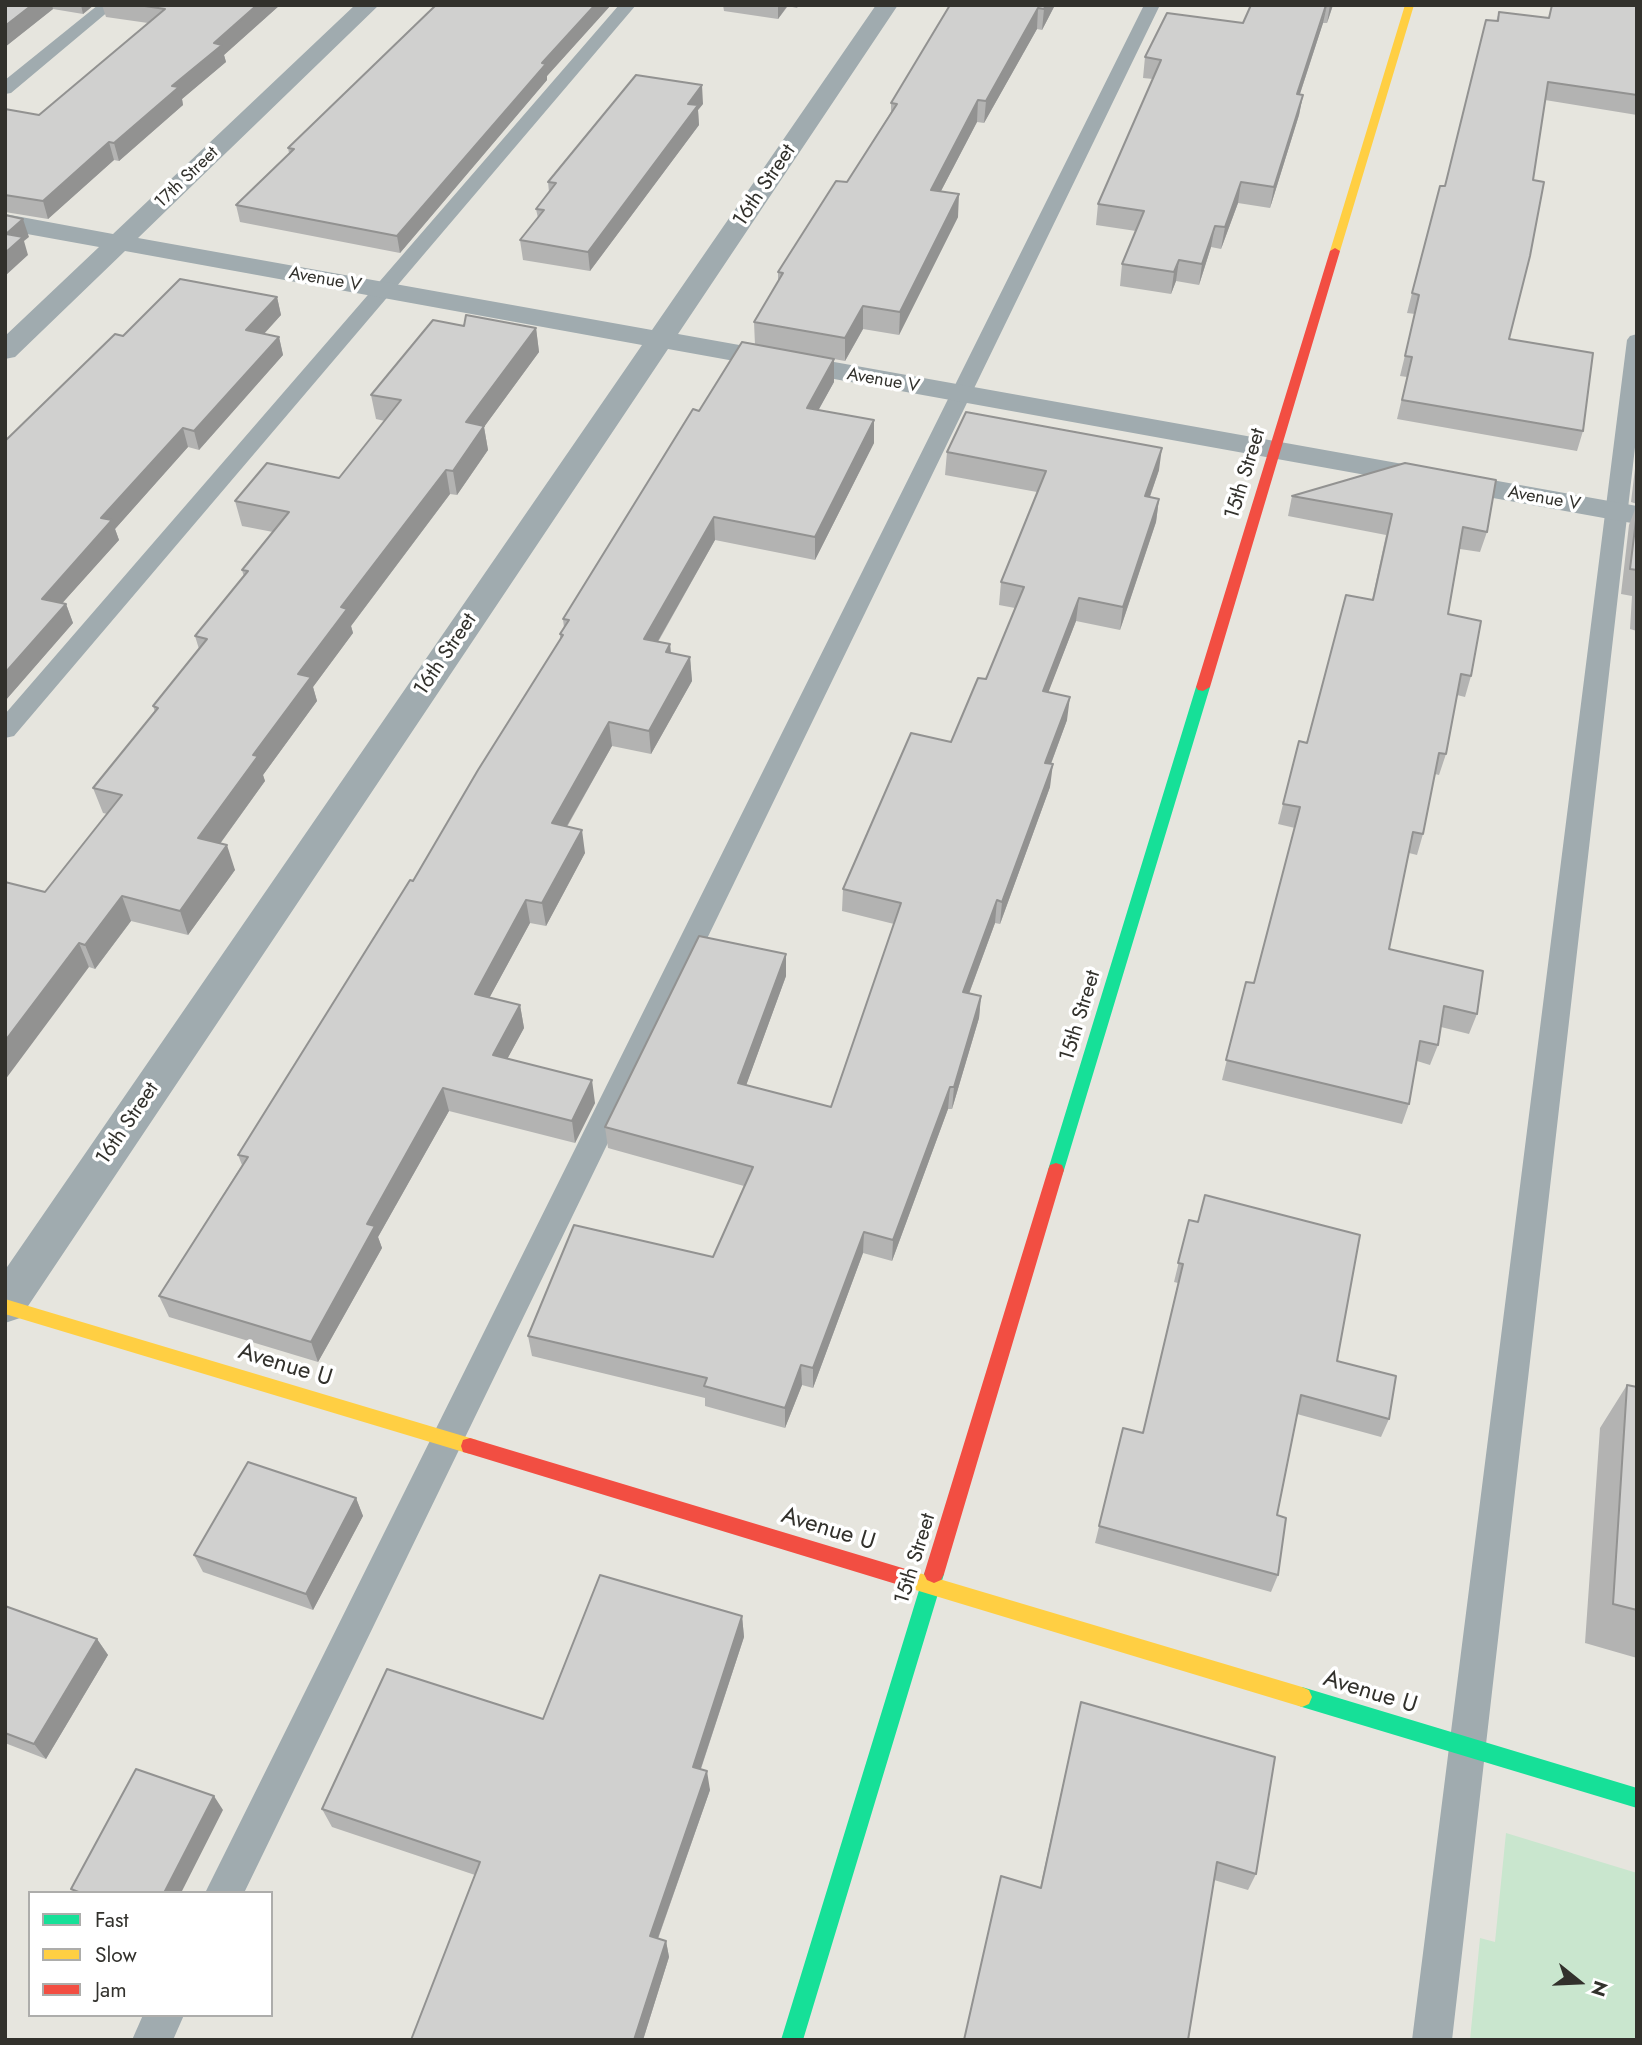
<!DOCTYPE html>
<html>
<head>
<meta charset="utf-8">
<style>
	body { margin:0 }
	#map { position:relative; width:1642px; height:2045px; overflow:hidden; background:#e6e5de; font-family:Jost,sans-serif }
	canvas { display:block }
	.frame { position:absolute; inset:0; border:7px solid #32312c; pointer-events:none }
	.legend { position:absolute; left:28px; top:1891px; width:245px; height:126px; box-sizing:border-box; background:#fff; border:2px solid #adadab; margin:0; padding:9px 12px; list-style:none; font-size:21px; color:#32312c }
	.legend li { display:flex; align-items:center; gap:14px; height:35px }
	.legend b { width:35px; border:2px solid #adadab }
	.north { position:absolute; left:1544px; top:1947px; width:70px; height:70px; -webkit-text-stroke:5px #fff; paint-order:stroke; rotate:108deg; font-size:19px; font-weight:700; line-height:28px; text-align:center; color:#32312c }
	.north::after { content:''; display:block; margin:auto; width:24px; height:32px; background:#32312c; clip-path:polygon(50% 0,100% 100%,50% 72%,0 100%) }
</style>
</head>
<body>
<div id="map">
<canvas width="1642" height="2045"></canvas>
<div class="frame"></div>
<ul class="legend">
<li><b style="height:9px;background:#16e098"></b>Fast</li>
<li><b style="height:9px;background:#ffcf43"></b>Slow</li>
<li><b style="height:9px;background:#f24e42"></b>Jam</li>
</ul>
<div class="north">N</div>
</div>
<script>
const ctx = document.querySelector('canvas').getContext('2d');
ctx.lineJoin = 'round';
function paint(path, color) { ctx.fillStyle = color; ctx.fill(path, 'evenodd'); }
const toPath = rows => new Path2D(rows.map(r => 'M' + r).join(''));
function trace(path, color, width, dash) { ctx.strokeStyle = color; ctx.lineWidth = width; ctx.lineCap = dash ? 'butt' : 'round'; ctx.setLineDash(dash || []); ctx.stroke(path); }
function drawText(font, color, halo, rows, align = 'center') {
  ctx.font = font + ' Jost,sans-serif'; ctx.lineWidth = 7; ctx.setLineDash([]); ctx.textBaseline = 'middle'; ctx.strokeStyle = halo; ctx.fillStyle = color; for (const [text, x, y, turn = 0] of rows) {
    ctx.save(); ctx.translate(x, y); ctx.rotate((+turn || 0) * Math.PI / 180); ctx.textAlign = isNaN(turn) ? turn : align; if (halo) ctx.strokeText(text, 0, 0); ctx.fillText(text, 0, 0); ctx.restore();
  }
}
const green = toPath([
	[1506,1833,1637,1873,1637,2040,1470,2040,1480,1938,1495,1942]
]);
const lane = toPath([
	[98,5,116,5,11,93,5,94,5,80,98,5],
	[619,5,636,5,14,736,5,738,5,714,619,5],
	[1144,5,1160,5,244,1893,205,1893,1144,5],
	[1637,334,1637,430,1452,2040,1412,2040,1627,340,1630,336,1637,334],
	[143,2015,184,2015,173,2040,132,2040,143,2015]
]);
const street = toPath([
	[355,5,379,5,138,238,652,330,876,5,898,5,678,334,1637,506,1637,524,668,349,20,1318,5,1323,5,1270,642,345,125,251,15,357,5,359,5,336,99,247,5,230,5,214,113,234,355,5]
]);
const fast = toPath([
	[1203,683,1210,687,1064,1170,1062,1175,1056,1177,1050,1175,1048,1170,1196,687,1203,683],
	[934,1565,941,1568,944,1574,803,2040,781,2040,924,1574,927,1568,934,1565],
	[1302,1687,1637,1788,1637,1808,1302,1707,1295,1704,1292,1697,1295,1690,1302,1687]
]);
const slow = toPath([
	[1405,5,1414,5,1340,251,1331,253,1330,251,1405,5],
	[5,1299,470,1438,477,1440,479,1446,477,1452,470,1454,5,1314,5,1299],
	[909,1570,1302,1687,1309,1690,1312,1697,1309,1704,1302,1707,909,1588,902,1585,899,1579,902,1573,909,1570]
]);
const jam = toPath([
	[1335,248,1340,251,1210,687,1203,691,1198,690,1196,687,1330,251,1335,248],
	[1056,1163,1062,1165,1064,1170,944,1574,941,1580,934,1583,927,1580,924,1574,1048,1170,1050,1165,1056,1163],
	[470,1438,909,1570,916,1573,919,1579,916,1585,909,1588,470,1454,463,1452,461,1446,463,1440,470,1438]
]);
const wall = toPath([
	[5,5,94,5,83,14,53,9,5,47],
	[102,5,280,5,224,55,226,62,182,99,183,105,119,161,114,160,48,219,5,212,5,109,39,115,148,23,106,17],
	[436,5,611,5,547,76,547,80,400,253,240,222,236,205,289,153,288,148],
	[723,5,799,5,797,8,788,6,778,19,724,11],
	[950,5,1055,5,1042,30,1037,29,984,123,977,122,941,191,958,217,899,335,863,329,845,361,834,359,834,382,818,410,874,443,815,560,715,540,658,642,670,644,671,653,690,657,692,681,651,754,612,746,567,827,585,853,546,926,530,923,489,998,520,1005,524,1028,507,1059,595,1103,575,1143,449,1111,378,1237,382,1248,318,1362,169,1317,159,1296,242,1165,238,1155,413,881,560,640,560,634,564,628,563,619,699,411,755,345,754,322,778,281,778,272,847,182,891,112,891,103],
	[1251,5,1333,5,1327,23,1323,23,1300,94,1303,95,1299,115,1270,208,1238,203,1221,249,1211,247,1199,285,1176,281,1171,294,1120,286,1122,264,1136,231,1096,225,1098,204,1153,79,1143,78,1145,57,1243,23],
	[1552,5,1637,5,1637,115,1545,100,1509,339,1583,431,1577,451,1397,419,1407,377,1400,376,1415,314,1407,313,1412,293,1499,12,1549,18],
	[703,104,698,110,699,125,590,271,523,260,520,240,538,218,536,209,549,192,548,182],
	[277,297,281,315,264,334,279,337,283,355,199,450,188,447,115,529,119,540,62,603,66,604,73,623,5,701,123,336],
	[464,326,536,328,539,352,484,427,488,450,457,495,450,494,351,626,353,633,313,687,317,701,263,775,265,781,220,844,235,870,188,935,131,921,95,969,89,967,45,892,107,814,103,813,93,788,155,712,153,706,199,649,195,636,244,577,242,570,273,532,242,526,235,501,339,478,385,421,376,419,371,395],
	[947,452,1159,470,1150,497,1159,499,1156,522,1120,630,1076,621,1048,692,1067,720,1051,764,1050,787,1000,924,995,923,969,994,981,996,979,1018,952,1109,948,1109,892,1261,863,1253,813,1388,802,1385,785,1428,705,1406,705,1398,532,1356,528,1336,713,1257,744,1186,608,1148,605,1127,786,954,786,976,746,1085,831,1107,894,924,842,911,843,889,951,742,986,679,1015,608,999,605,1001,582,1037,492,945,475],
	[1637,452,1637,631,1630,629,1632,596,1621,594,1629,525,1637,504,1631,502],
	[1292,496,1487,532,1480,552,1460,549,1448,614,1471,676,1465,697,1457,695,1446,754,1439,775,1435,774,1423,834,1417,855,1409,853,1389,949,1477,1014,1469,1034,1441,1027,1438,1045,1430,1065,1417,1061,1409,1104,1402,1124,1222,1080,1246,982,1254,983,1295,828,1278,824,1299,741,1307,743,1372,600,1386,535,1288,516],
	[1189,1220,1337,1361,1389,1419,1381,1437,1297,1414,1277,1515,1278,1575,1271,1592,1095,1543,1123,1428,1143,1433,1178,1283,1174,1282],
	[1627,1385,1637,1387,1637,1658,1585,1643,1600,1428],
	[356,1498,363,1516,313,1610,203,1572,194,1555],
	[5,1606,97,1639,108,1655,46,1759,5,1743],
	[742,1616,744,1637,701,1769,710,1790,658,1939,666,1941,669,1957,643,2040,411,2040,475,1875,332,1827,322,1809,543,1719],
	[1081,1702,1256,1874,1248,1890,1214,1880,1040,1888]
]);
const shadedWall = toPath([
	[32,5,52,5,53,9,5,47,5,26],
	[81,5,94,5,83,14],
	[257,5,280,5,224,55,226,62,182,99,183,105,119,161,114,143,214,43],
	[595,5,611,5,547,76,547,80,400,253,397,236,542,63],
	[778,5,788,5,778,19],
	[1046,5,1055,5,1042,30,1044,9],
	[1327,5,1323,23,1293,115,1297,94],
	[1330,5,1333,5,1327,23],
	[1038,8,1037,29,984,123,986,101],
	[702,85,703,104,698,110,699,125,590,271,588,252,688,104],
	[1303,95,1299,115,1270,208,1274,187],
	[978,100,977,122,930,212,931,190],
	[109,142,114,160,48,219,43,201],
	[1241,182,1238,203,1221,249,1225,227],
	[959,194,958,217,899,335,900,312],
	[23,219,29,237,24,241,28,255,5,276,6,234],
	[1215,226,1211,247,1199,285,1202,264],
	[1179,260,1176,281,1171,294,1174,272],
	[277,297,281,315,250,349,246,330],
	[863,306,863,329,845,361,845,338],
	[536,328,539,352,484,427,488,450,457,495,453,471,466,422],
	[279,337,283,355,199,450,194,431],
	[834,359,834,382,807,431,807,408],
	[874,420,874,443,815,560,815,537],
	[183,428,188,447,115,529,119,540,49,618,42,599,101,518],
	[1162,448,1159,470,1142,519,1145,496],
	[446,470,450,494,351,626,353,633,313,687,317,701,263,775,265,781,206,863,198,838,253,755,298,674,341,607],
	[1159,499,1156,522,1120,630,1123,607],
	[714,517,715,540,646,662,644,639],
	[1079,598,1076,621,1040,714,1043,691],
	[66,604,73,623,5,701,5,673],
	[670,644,672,668,666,652],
	[690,657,692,681,651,754,649,731],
	[1070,697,1067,720,1043,785,1045,763],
	[609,722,612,746,555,847,552,823],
	[1053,764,1050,787,1000,924,1002,902],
	[582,830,585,853,546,926,542,903],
	[227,845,235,870,188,935,180,911],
	[122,896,131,921,95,969,85,945],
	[526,900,530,923,479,1017,475,994],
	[997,900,995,923,961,1015,963,992],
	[79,943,89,967,5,1080,5,1041],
	[786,954,786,976,739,1105,738,1083],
	[981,996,979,1018,952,1109,954,1087],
	[520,1005,524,1028,497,1078,493,1055],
	[592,1080,595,1103,575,1143,572,1121],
	[950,1087,948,1109,892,1261,893,1240],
	[443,1088,449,1111,378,1237,382,1248,318,1362,311,1342,367,1224],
	[864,1232,863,1253,813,1388,813,1368],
	[801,1365,802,1385,785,1428,785,1408],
	[356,1498,363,1516,313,1610,306,1594],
	[742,1616,744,1637,695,1786,693,1767],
	[97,1639,108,1655,46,1759,34,1744],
	[707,1771,710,1790,653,1952,650,1936],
	[214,1796,223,1810,181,1893,164,1893],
	[666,1941,669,1957,643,2040,634,2040]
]);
const building = toPath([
	[5,5,32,5,5,26,5,5],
	[138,5,257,5,214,43,222,45,172,86,179,87,114,143,109,142,43,201,5,195,5,109,39,115,165,9,138,5],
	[436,5,595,5,542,63,546,64,397,236,236,205,294,149,288,148,436,5],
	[950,5,1046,5,1044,9,1038,8,986,101,978,100,931,190,959,194,900,312,863,306,845,338,754,322,783,273,778,272,836,181,847,182,897,104,891,103,950,5],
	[1251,5,1326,5,1297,94,1303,95,1274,187,1241,182,1225,227,1215,226,1202,264,1179,260,1174,272,1122,264,1144,211,1098,204,1161,60,1145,57,1167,13,1243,23,1251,5],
	[1552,5,1637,5,1637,95,1548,82,1533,180,1544,182,1530,256,1509,339,1593,353,1583,431,1402,400,1412,357,1405,356,1419,295,1412,293,1440,186,1445,186,1486,20,1498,21,1499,12,1549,18,1552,5],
	[636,75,702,85,688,104,698,105,588,252,520,240,544,210,536,209,556,183,548,182,636,75],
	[5,215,23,219,6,234,23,237,5,253,5,215],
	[180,279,277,297,246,330,279,337,194,431,183,428,101,518,112,520,42,599,66,604,5,673,5,441,115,334,123,336,180,279],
	[466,315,536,328,466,422,484,426,453,471,446,470,341,607,347,609,298,674,311,677,253,755,258,756,198,838,227,845,180,911,122,896,85,945,79,943,5,1041,5,882,45,892,122,795,93,788,158,708,153,706,207,639,195,636,248,571,242,570,289,512,235,501,267,463,339,478,401,400,371,395,433,320,464,326,466,315],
	[742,342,834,359,807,408,874,420,815,537,714,517,644,639,670,644,666,652,690,657,649,731,609,722,552,823,582,830,542,903,526,900,475,994,520,1005,493,1055,592,1080,572,1121,443,1088,367,1224,375,1226,311,1342,159,1296,248,1157,238,1155,410,880,413,881,478,770,563,635,560,634,569,620,563,619,693,409,699,411,742,342],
	[966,412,1162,448,1145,496,1159,499,1123,607,1079,598,1043,691,1070,697,1045,763,1053,764,1002,902,997,900,963,992,981,996,954,1087,950,1087,893,1240,864,1232,813,1368,801,1365,785,1408,704,1386,707,1378,528,1336,574,1225,713,1257,753,1167,605,1127,699,936,786,954,738,1083,831,1107,901,903,843,889,911,733,951,742,978,678,986,679,1024,587,1001,582,1046,471,947,452,966,412],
	[1405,463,1496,480,1487,532,1463,527,1448,614,1481,621,1471,676,1461,674,1446,754,1439,753,1423,834,1413,832,1389,949,1483,971,1477,1014,1444,1006,1438,1045,1420,1041,1409,1104,1226,1060,1246,982,1254,983,1300,807,1283,804,1299,741,1307,743,1346,595,1373,600,1392,514,1292,496,1405,463],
	[1637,512,1637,570,1630,569,1637,512],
	[1205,1195,1360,1235,1337,1361,1396,1376,1389,1419,1301,1395,1277,1515,1286,1518,1278,1575,1099,1526,1123,1428,1143,1433,1183,1264,1178,1263,1189,1220,1198,1222,1205,1195],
	[1627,1385,1637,1387,1637,1610,1613,1604,1627,1385],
	[248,1462,356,1498,306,1594,194,1555,248,1462],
	[600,1575,742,1616,693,1767,707,1771,650,1936,666,1941,634,2040,411,2040,480,1862,322,1809,387,1669,543,1719,600,1575],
	[5,1606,97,1639,34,1744,5,1733,5,1606],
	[1081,1702,1275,1757,1256,1874,1217,1862,1188,2040,964,2040,1001,1876,1041,1888,1081,1702],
	[136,1769,214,1796,164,1893,81,1893,71,1889,136,1769]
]);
const farStreetnames = [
	["17th Street",187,178,-44],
	["Avenue V",325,280,10],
	["Avenue V",883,381,10],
	["Avenue V",1544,499,10]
];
const streetNames = [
	["16th Street",765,186,-56],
	["15th Street",1246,474,-73],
	["16th Street",446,655,-56],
	["15th Street",1081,1016,-73],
	["16th Street",128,1124,-56],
	["15th Street",916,1559,-73]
];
const nearStreetnames = [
	["Avenue U",285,1366,17],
	["Avenue U",828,1530,17],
	["Avenue U",1370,1693,17]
];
paint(green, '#c9e6ce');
paint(lane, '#a0abaf');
paint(street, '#a0abaf');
paint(fast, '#16e098');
paint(slow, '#ffcf43');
paint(jam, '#f24e42');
paint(wall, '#b3b3b2');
paint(shadedWall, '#929291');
paint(building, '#d0d0cf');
trace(building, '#929291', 2);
drawText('18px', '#32312c', '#fff', farStreetnames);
drawText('21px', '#32312c', '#fff', streetNames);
drawText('24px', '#32312c', '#fff', nearStreetnames);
</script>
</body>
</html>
